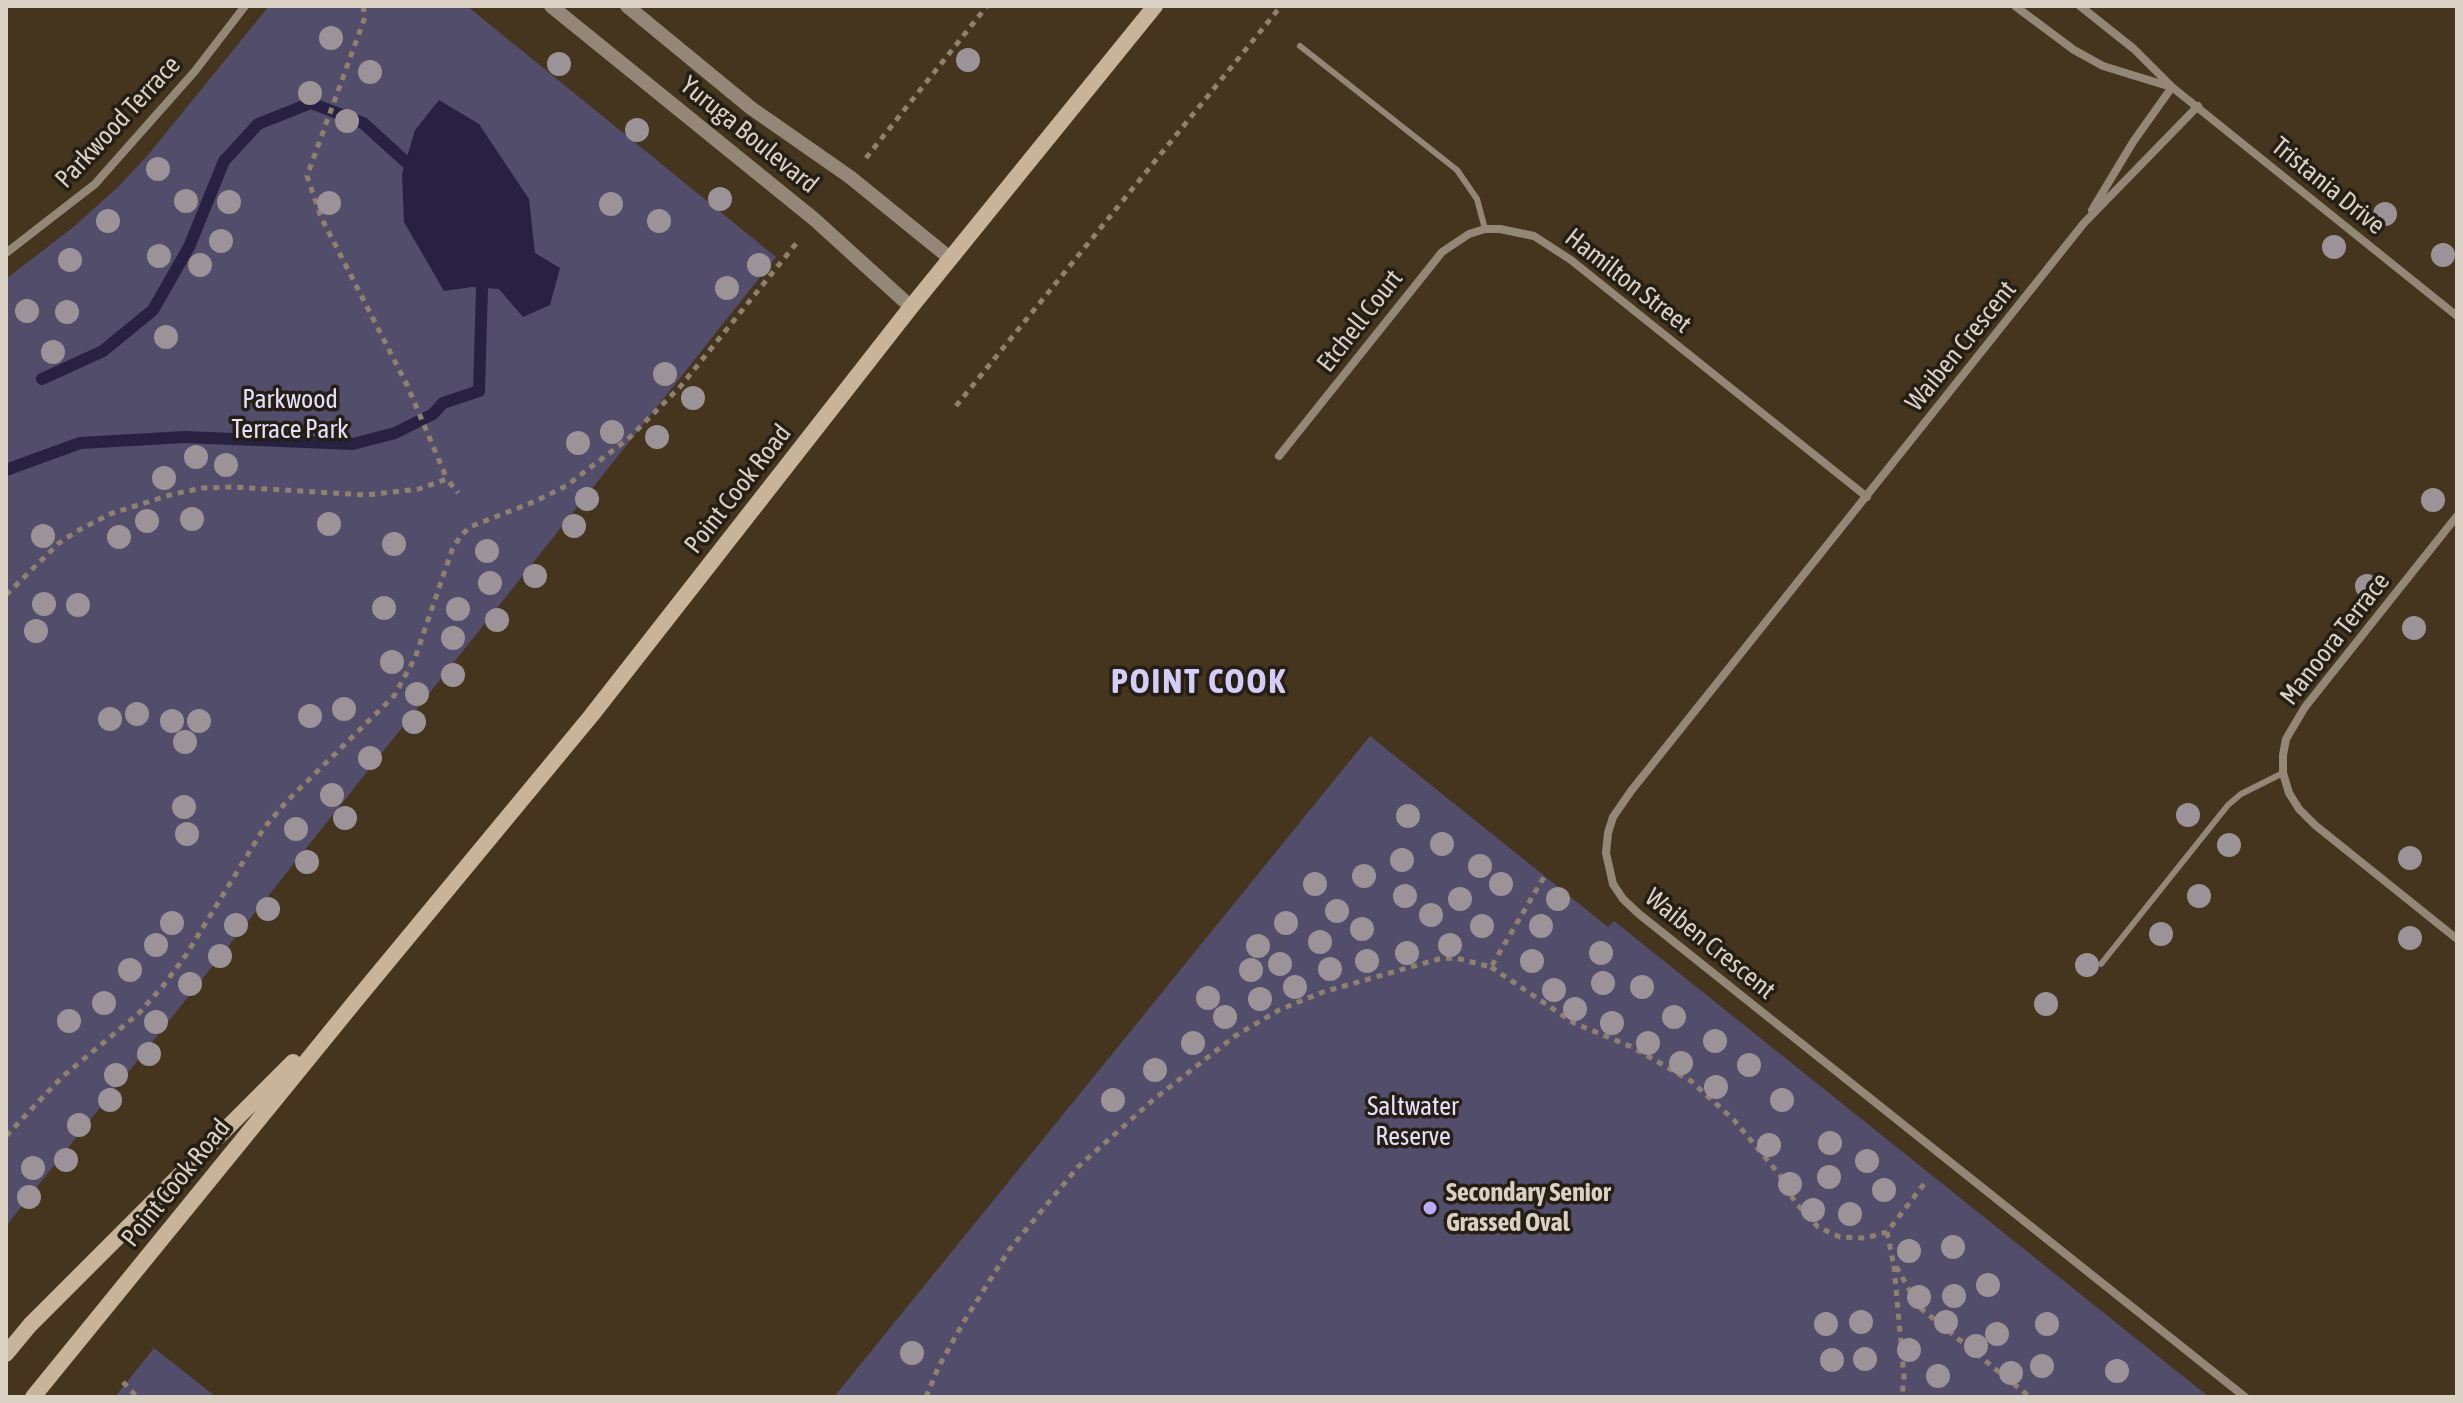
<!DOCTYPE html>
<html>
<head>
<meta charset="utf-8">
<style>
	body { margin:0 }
	#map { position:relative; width:2463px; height:1403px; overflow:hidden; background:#45351f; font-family:"Asap Condensed",sans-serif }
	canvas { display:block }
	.frame { position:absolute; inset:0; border:8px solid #dad0c4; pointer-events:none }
</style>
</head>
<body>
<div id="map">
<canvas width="2463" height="1403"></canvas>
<div class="frame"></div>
</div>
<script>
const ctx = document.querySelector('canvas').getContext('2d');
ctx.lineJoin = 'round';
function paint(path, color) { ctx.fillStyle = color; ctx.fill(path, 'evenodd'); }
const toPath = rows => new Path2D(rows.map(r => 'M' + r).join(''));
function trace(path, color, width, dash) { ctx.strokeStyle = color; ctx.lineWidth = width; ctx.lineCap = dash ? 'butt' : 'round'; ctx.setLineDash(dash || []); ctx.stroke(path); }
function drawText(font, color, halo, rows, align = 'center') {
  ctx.font = font + ' "Asap Condensed",sans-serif'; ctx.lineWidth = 7; ctx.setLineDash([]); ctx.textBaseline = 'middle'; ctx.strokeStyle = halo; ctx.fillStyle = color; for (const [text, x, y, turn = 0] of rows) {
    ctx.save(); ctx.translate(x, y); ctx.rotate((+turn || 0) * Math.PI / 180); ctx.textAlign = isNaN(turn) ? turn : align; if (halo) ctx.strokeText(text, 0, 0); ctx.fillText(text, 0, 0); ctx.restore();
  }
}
const green = toPath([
	[269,6,467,6,776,257,6,1226,6,279,76,225,118,187,148,155],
	[1370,736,1608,927,1614,921,2209,1397,834,1397],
	[154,1348,216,1397,115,1397]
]);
const water = toPath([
	[439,100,479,124,529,199,535,253,560,268,550,305,523,317,499,289,472,287,444,291,404,222,402,174,415,130]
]);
const stream = toPath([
	[42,379,103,351,153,310,189,247,224,161,258,124,311,103,363,123,406,162],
	[6,470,80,443,185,437,353,444,395,433,433,414,443,403,479,391,482,288]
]);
const path = toPath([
	[363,6,365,17,307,176,321,217,407,385,447,479],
	[866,158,987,6],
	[956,406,1281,6],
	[6,595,59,543,79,530,110,514,173,494,203,488,234,487,366,495,419,489,447,479,458,493],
	[1491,967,1574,1023,1632,1047,1691,1081,1734,1120,1779,1174,1795,1202,1818,1227,1840,1237,1866,1238,1887,1232,1924,1184],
	[6,1136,62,1077,138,1014,163,986,186,955,264,828,287,801,394,696,415,658,452,550,461,535,472,526,536,501,566,486,628,439,680,387,799,240],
	[1887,1232,1893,1261,1919,1307,2030,1397],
	[1894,1266,1904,1377,1902,1397],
	[123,1382,137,1397],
	[926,1397,939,1366,963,1323,1009,1250,1078,1167,1153,1100,1235,1036,1279,1010,1323,992,1439,959,1456,958,1491,967,1544,877]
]);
const service = toPath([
	[1300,46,1457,170,1477,199,1485,229],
	[2101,964,2228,805,2241,794,2283,773]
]);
const minor = toPath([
	[2015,6,2074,50,2103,66,2168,86],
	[2080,6,2134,49,2172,87,2457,316],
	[2198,106,2084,223,1631,791,1613,817,1608,833,1606,853,1613,884,1623,899,1639,914,2245,1397],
	[2092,210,2133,142,2172,87],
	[6,253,95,184,195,71,245,6],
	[1279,456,1442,252,1469,234,1485,229,1500,229,1534,236,1571,260,1867,497],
	[2457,516,2305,707,2286,739,2283,755,2283,773,2289,793,2299,809,2315,825,2457,939]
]);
const tertiary = toPath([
	[551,6,814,219,911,307],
	[627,6,751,108,850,177,951,259]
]);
const secondary = toPath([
	[6,1354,30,1325,293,1062],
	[33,1397,357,999,591,716,911,307,1155,6]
]);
const trees = [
	[331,38],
	[968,60],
	[559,64],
	[370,72],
	[310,93],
	[347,121],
	[637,130],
	[158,169],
	[720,199],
	[186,201],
	[229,202],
	[329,203],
	[611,204],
	[2385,214],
	[108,221],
	[659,221],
	[221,241],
	[2334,247],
	[2443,255],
	[159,256],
	[70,260],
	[200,265],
	[759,265],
	[727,288],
	[27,311],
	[67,312],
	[166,337],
	[53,352],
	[665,374],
	[693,398],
	[612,432],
	[657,437],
	[578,443],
	[196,457],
	[226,465],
	[164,478],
	[587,499],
	[2433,500],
	[192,519],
	[147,521],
	[329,524],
	[574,526],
	[43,536],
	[119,537],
	[394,544],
	[487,551],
	[535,576],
	[490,583],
	[2367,586],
	[44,604],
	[78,605],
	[384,608],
	[458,609],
	[497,620],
	[2414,628],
	[36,631],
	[453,638],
	[392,662],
	[453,675],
	[417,694],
	[344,709],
	[137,714],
	[310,716],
	[110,719],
	[172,721],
	[199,721],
	[414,722],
	[185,742],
	[370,758],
	[332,795],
	[184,807],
	[2188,815],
	[1408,816],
	[345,818],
	[296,829],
	[187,834],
	[1442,844],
	[2229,845],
	[2410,858],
	[1402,860],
	[307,862],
	[1480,866],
	[1364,876],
	[1315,884],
	[1501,884],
	[1405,896],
	[2199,896],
	[1460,899],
	[1558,899],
	[268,909],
	[1337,911],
	[1431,915],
	[172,923],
	[1286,923],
	[236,925],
	[1482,926],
	[1541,926],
	[1362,929],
	[2161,934],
	[2410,938],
	[1320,942],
	[156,945],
	[1450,945],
	[1258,946],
	[1407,953],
	[1601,953],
	[220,956],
	[1367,961],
	[1532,961],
	[1280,964],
	[2087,965],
	[1330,969],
	[130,970],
	[1251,970],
	[1603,983],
	[190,984],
	[1295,987],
	[1642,987],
	[1554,990],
	[1208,998],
	[1260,999],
	[104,1003],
	[2046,1004],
	[1575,1009],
	[1225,1017],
	[1674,1017],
	[69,1021],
	[156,1022],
	[1612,1023],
	[1715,1041],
	[1193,1043],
	[1648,1043],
	[149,1054],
	[1681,1063],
	[1749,1065],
	[1155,1070],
	[116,1075],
	[1716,1087],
	[110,1100],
	[1113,1100],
	[1782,1100],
	[79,1125],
	[1830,1143],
	[1769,1145],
	[66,1160],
	[1867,1161],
	[33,1168],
	[1829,1177],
	[1790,1184],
	[1884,1190],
	[29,1197],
	[1813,1210],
	[1850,1214],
	[1953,1247],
	[1909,1251],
	[1988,1285],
	[1954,1296],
	[1919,1297],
	[1861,1322],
	[1946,1322],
	[1826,1324],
	[2047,1324],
	[1997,1334],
	[1976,1346],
	[1909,1350],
	[912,1353],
	[1865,1359],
	[1832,1360],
	[2042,1366],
	[2117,1371],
	[2011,1373],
	[1938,1376]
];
const markers = [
	[1430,1208,8,"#b9abf7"]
];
const streetNames = [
	["Parkwood Terrace",118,122,-47],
	["Yuruga Boulevard",749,135,39],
	["Tristania Drive",2328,186,39],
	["Hamilton Street",1628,281,38],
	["Etchell Court",1360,321,-52],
	["Waiben Crescent",1961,346,-51],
	["Point Cook Road",738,489,-52],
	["Manoora Terrace",2335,639,-52],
	["Waiben Crescent",1710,944,39],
	["Point Cook Road",176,1183,-51]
];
const parkNames = [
	["Parkwood",290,400],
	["Terrace Park",290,430],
	["Saltwater",1413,1107],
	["Reserve",1413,1137]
];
const poiNames = [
	["Secondary Senior",1446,1193],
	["Grassed Oval",1446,1223]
];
const districtNames = [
	["POINT COOK",1199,682]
];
paint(green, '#534d6c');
paint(water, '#282142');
trace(stream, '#282142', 12);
trace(path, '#8e8170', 5, [6, 6]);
trace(service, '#948777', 6);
trace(minor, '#948777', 8);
trace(tertiary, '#948777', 14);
trace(secondary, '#c8b49b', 16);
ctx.fillStyle = '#9c9398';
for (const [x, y] of trees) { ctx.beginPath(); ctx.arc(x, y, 12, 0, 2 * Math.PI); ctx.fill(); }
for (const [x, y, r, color] of markers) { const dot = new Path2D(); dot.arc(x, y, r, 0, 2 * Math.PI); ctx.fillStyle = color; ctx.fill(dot); trace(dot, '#251e14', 3); }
drawText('26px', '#dad0c4', '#251e14', streetNames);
drawText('26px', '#e4e0fb', '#251e14', parkNames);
drawText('bold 26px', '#dad0c4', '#251e14', poiNames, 'left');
ctx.letterSpacing = '2px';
drawText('bold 34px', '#d4cdf8', '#251e14', districtNames);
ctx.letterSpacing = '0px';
</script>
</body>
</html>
